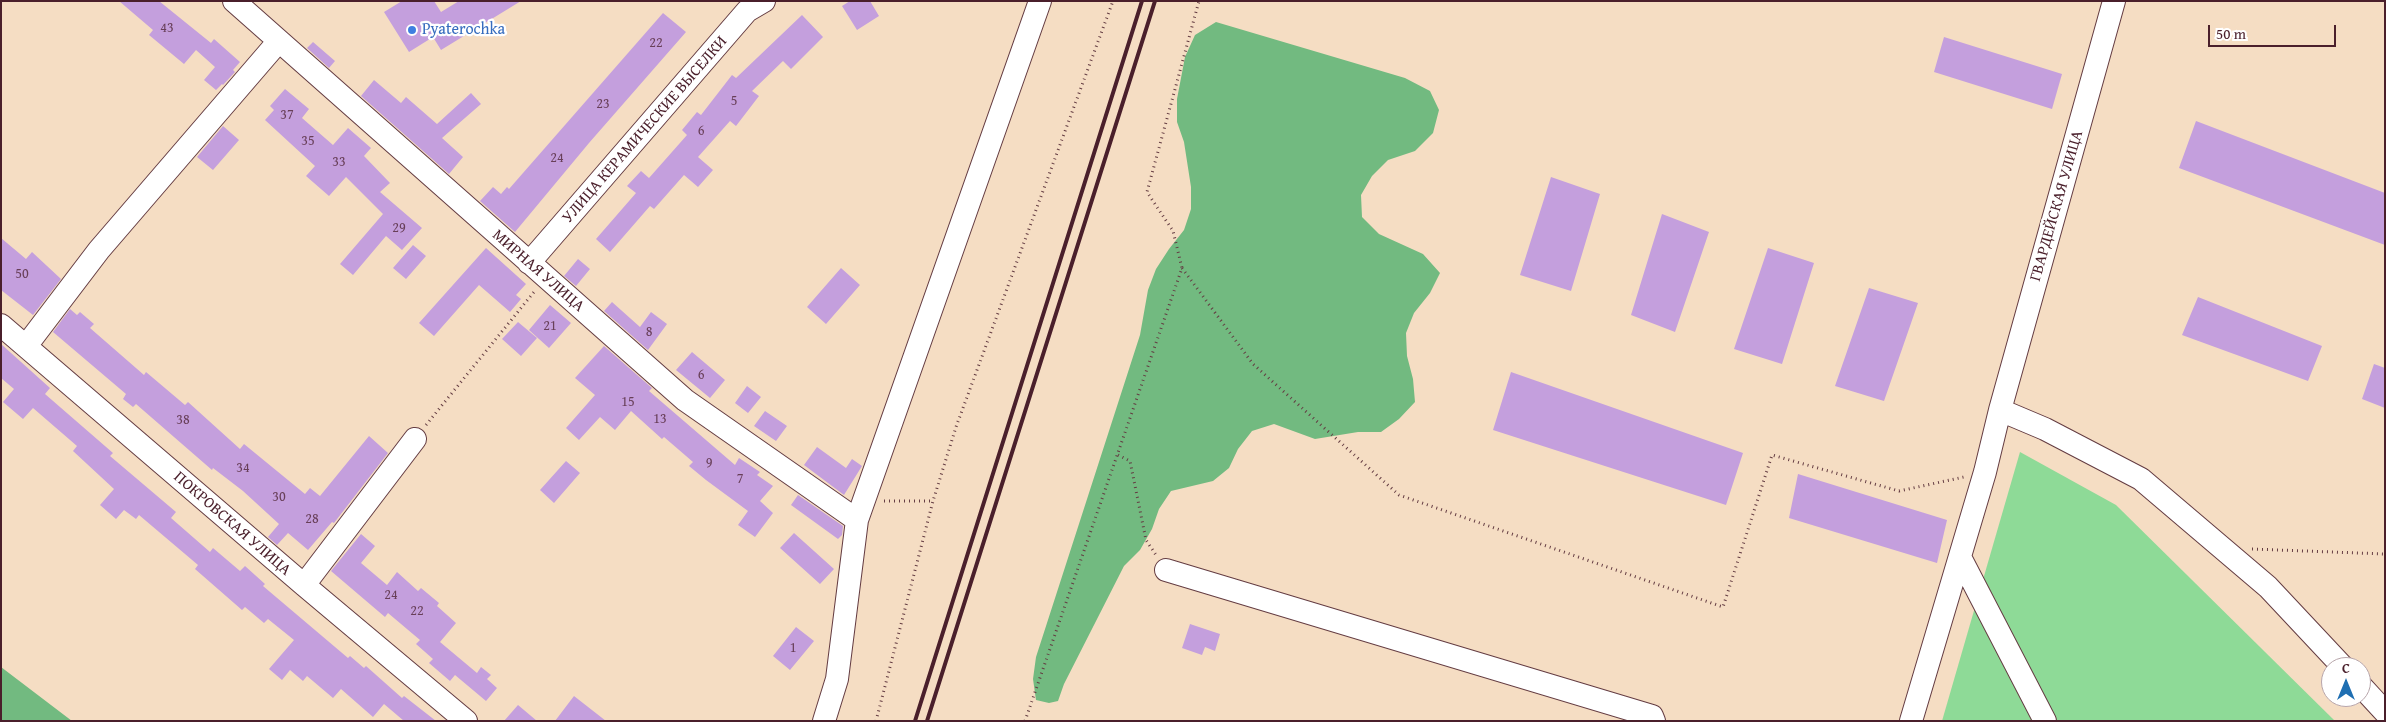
<!DOCTYPE html>
<html>
<head>
<meta charset="utf-8">
<style>
	body { margin:0 }
	#map { position:relative; width:2386px; height:722px; overflow:hidden; background:#f5ddc3; font-family:"Gentium Book Plus",serif }
	canvas { display:block }
	.frame { position:absolute; inset:0; border:2px solid #4a1f2b; pointer-events:none }
	.north { position:absolute; left:2321px; top:657px; width:50px; height:50px; box-sizing:border-box; background:#fff; border:1px solid #b7a5aa; border-radius:50%; rotate:0deg; font-size:14px; font-weight:700; line-height:20px; text-align:center; color:#4a1f2b }
	.north::after { content:''; display:block; margin:auto; width:18px; height:22px; background:#1f6fb2; clip-path:polygon(50% 0,100% 100%,50% 72%,0 100%) }
	.scale { position:absolute; left:2208px; top:25px; width:128px; height:22px; box-sizing:border-box; border:2px solid #4a1f2b; border-top:0; padding-left:6px; font-size:15px; line-height:18px; white-space:nowrap; color:#4a1f2b; -webkit-text-stroke:4px #fff; paint-order:stroke }
</style>
</head>
<body>
<div id="map">
<canvas width="2386" height="722"></canvas>
<div class="frame"></div>
<div class="north">С</div>
<div class="scale">50 m</div>
</div>
<script>
const ctx = document.querySelector('canvas').getContext('2d');
ctx.lineJoin = 'round';
function paint(path, color) { ctx.fillStyle = color; ctx.fill(path, 'evenodd'); }
const toPath = rows => new Path2D(rows.map(r => 'M' + r).join(''));
function trace(path, color, width, dash) { ctx.strokeStyle = color; ctx.lineWidth = width; ctx.lineCap = dash ? 'butt' : 'round'; ctx.setLineDash(dash || []); ctx.stroke(path); }
function drawText(font, color, halo, rows, align = 'center') {
  ctx.font = font + ' "Gentium Book Plus",serif'; ctx.lineWidth = 4.5; ctx.setLineDash([]); ctx.textBaseline = 'middle'; ctx.strokeStyle = halo; ctx.fillStyle = color; for (const [text, x, y, turn = 0] of rows) {
    ctx.save(); ctx.translate(x, y); ctx.rotate((+turn || 0) * Math.PI / 180); ctx.textAlign = isNaN(turn) ? turn : align; if (halo) ctx.strokeText(text, 0, 0); ctx.fillText(text, 0, 0); ctx.restore();
  }
}
const green = toPath([
	[2020,452,2116,505,2335,721,1942,721]
]);
const forest = toPath([
	[1216,22,1405,78,1430,91,1439,110,1433,133,1415,151,1388,160,1372,176,1361,195,1362,217,1379,234,1423,254,1440,273,1430,293,1414,313,1406,333,1407,356,1413,379,1415,402,1399,419,1381,432,1358,432,1315,439,1274,424,1252,431,1238,449,1229,468,1213,481,1171,491,1159,509,1152,529,1140,550,1124,566,1064,684,1058,701,1049,703,1036,700,1033,679,1036,657,1140,335,1148,290,1156,269,1169,249,1184,230,1191,209,1191,187,1184,142,1177,122,1177,99,1185,57,1195,35],
	[1,667,72,721,1,721]
]);
const building = toPath([
	[119,1,159,1,211,43,214,39,240,62,233,70,235,72,223,85,222,84,216,90,204,80,215,67,196,50,184,64,149,35,153,30],
	[402,1,434,1,441,12,459,1,521,1,441,50,433,37,409,52,384,12],
	[850,1,870,1,879,16,857,30,842,6],
	[663,13,686,32,589,143,515,232,480,201,493,187,501,194,507,187,509,189],
	[802,15,823,37,791,69,783,61,752,91,759,96,736,126,730,121,698,157,713,170,698,187,684,175,654,209,650,206,610,252,596,239,636,193,627,186,641,171,649,178,687,135,682,130,697,112,701,115,732,75,736,78],
	[1944,37,2062,74,2052,109,1934,72],
	[313,42,335,61,329,68,307,48],
	[374,80,401,103,406,97,437,124,471,93,481,104,442,138,463,157,449,174,361,96],
	[285,89,309,109,302,118,333,145,348,128,371,148,364,156,390,183,380,192,422,228,402,250,386,236,353,275,340,264,383,214,346,177,329,196,306,176,315,166,265,120,274,110,270,106],
	[2196,121,2385,193,2385,245,2179,168],
	[223,126,239,140,213,170,197,157],
	[1551,177,1600,194,1571,291,1520,275],
	[1662,214,1709,232,1675,332,1631,315],
	[1,238,26,259,32,252,61,279,33,315,1,290],
	[413,245,426,256,406,279,393,268],
	[486,248,526,284,516,295,521,299,510,312,479,285,434,336,419,323],
	[1768,248,1814,263,1782,364,1734,349],
	[578,259,590,269,576,286,564,276],
	[841,268,860,285,826,324,807,307],
	[1869,288,1918,303,1884,401,1835,386],
	[2198,297,2322,346,2308,381,2182,335],
	[612,302,640,327,651,312,667,324,648,350,604,311],
	[550,305,571,323,549,348,529,330],
	[70,309,77,315,80,312,94,324,90,328,144,375,146,372,185,405,188,402,240,449,244,444,305,494,310,488,320,496,369,436,388,453,334,523,332,522,308,550,288,533,277,545,268,537,279,524,243,491,213,468,212,470,136,404,133,407,123,399,126,394,53,332],
	[518,322,537,338,521,356,502,339],
	[1,344,50,388,45,394,113,453,110,456,176,512,171,518,210,552,213,548,240,571,245,566,265,584,263,586,348,658,350,656,364,668,366,666,402,698,404,696,436,721,404,721,384,704,373,717,341,689,333,698,307,676,303,681,290,670,282,680,269,669,294,640,268,619,264,623,245,607,242,610,195,569,198,565,139,515,136,519,124,510,116,519,100,505,114,489,73,451,77,446,33,408,23,419,3,402,14,389,1,378],
	[604,346,652,388,649,391,735,465,739,458,760,472,757,475,773,486,760,501,773,513,755,537,738,525,748,511,706,480,689,466,693,462,664,437,662,439,631,411,615,430,600,417,579,440,566,428,595,395,575,378],
	[692,352,725,380,710,398,676,370],
	[2374,364,2385,368,2385,408,2362,399],
	[1511,372,1743,453,1726,505,1493,430],
	[747,386,761,397,748,413,735,403],
	[765,411,787,426,776,441,754,426],
	[817,447,846,468,852,459,862,466,844,495,804,465],
	[566,461,580,473,554,503,540,490],
	[1798,474,1947,520,1937,563,1789,518],
	[798,495,843,526,842,535,838,539,791,505],
	[794,533,834,569,820,584,780,548],
	[361,534,375,546,361,563,387,585,397,572,418,591,421,588,439,603,437,606,456,623,440,642,477,673,481,667,491,675,487,679,497,688,486,701,455,675,450,681,429,663,433,659,416,644,420,640,388,613,385,617,331,571],
	[1190,624,1220,634,1215,651,1205,647,1202,655,1182,648],
	[796,627,814,641,790,670,773,656],
	[574,696,606,721,555,721],
	[518,705,537,721,504,721]
]);
const path = toPath([
	[1182,268,1253,364,1399,495,1723,607,1772,455,1899,491,1964,477],
	[426,425,534,292],
	[1118,455,1130,461,1146,540,1156,555],
	[884,501,933,501],
	[2252,549,2385,554],
	[876,721,933,501,956,427,1113,1],
	[1025,721,1182,268,1173,231,1147,192,1199,1]
]);
const minor = toPath([
	[234,1,685,400,857,520],
	[529,263,747,11,764,1],
	[1,325,304,585,466,721],
	[26,346,99,250,278,42],
	[2000,410,2114,1],
	[1960,557,2045,721],
	[1166,570,1652,716,1654,721],
	[304,585,415,439],
	[2361,686,2385,712],
	[824,721,837,679,857,520,1040,1],
	[1911,721,1985,472,2000,410,2045,429,2141,479,2268,587,2343,667]
]);
const rail = toPath([
	[915,721,1142,1],
	[927,721,1155,1]
]);
const markers = [
	[412,30,5,"#3f7fe0"]
];
const numberNames = [
	["43",167,28],
	["22",656,43],
	["5",734,101],
	["23",603,104],
	["37",287,115],
	["6",701,131],
	["35",308,141],
	["24",557,158],
	["33",339,162],
	["29",399,228],
	["50",22,274],
	["21",550,326],
	["8",649,332],
	["6",701,375],
	["15",628,402],
	["13",660,419],
	["38",183,420],
	["9",709,463],
	["34",243,468],
	["7",740,479],
	["30",279,497],
	["28",312,519],
	["24",391,595],
	["22",417,611],
	["1",793,648]
];
const shopNames = [
	["Pyaterochka",422,30]
];
const streetNames = [
	["УЛИЦА КЕРАМИЧЕСКИЕ ВЫСЕЛКИ",645,130,-49],
	["ГВАРДЕЙСКАЯ УЛИЦА",2057,206,-74],
	["МИРНАЯ УЛИЦА",538,271,41],
	["ПОКРОВСКАЯ УЛИЦА",232,524,41]
];
paint(green, '#8eda97');
paint(forest, '#72ba80');
paint(building, '#c49fdd');
trace(minor, '#643c42', 24);
trace(path, '#643c42', 3, [1, 4]);
trace(minor, '#fff', 22);
trace(rail, '#4a1f2b', 4);
for (const [x, y, r, color] of markers) { const dot = new Path2D(); dot.arc(x, y, r, 0, 2 * Math.PI); ctx.fillStyle = color; ctx.fill(dot); trace(dot, '#fff', 2); }
drawText('14px', '#683f58', null, numberNames);
drawText('16px', '#366cbe', '#fff', shopNames, 'left');
drawText('16px', '#4a1f2b', '#fff', streetNames);
</script>
</body>
</html>
